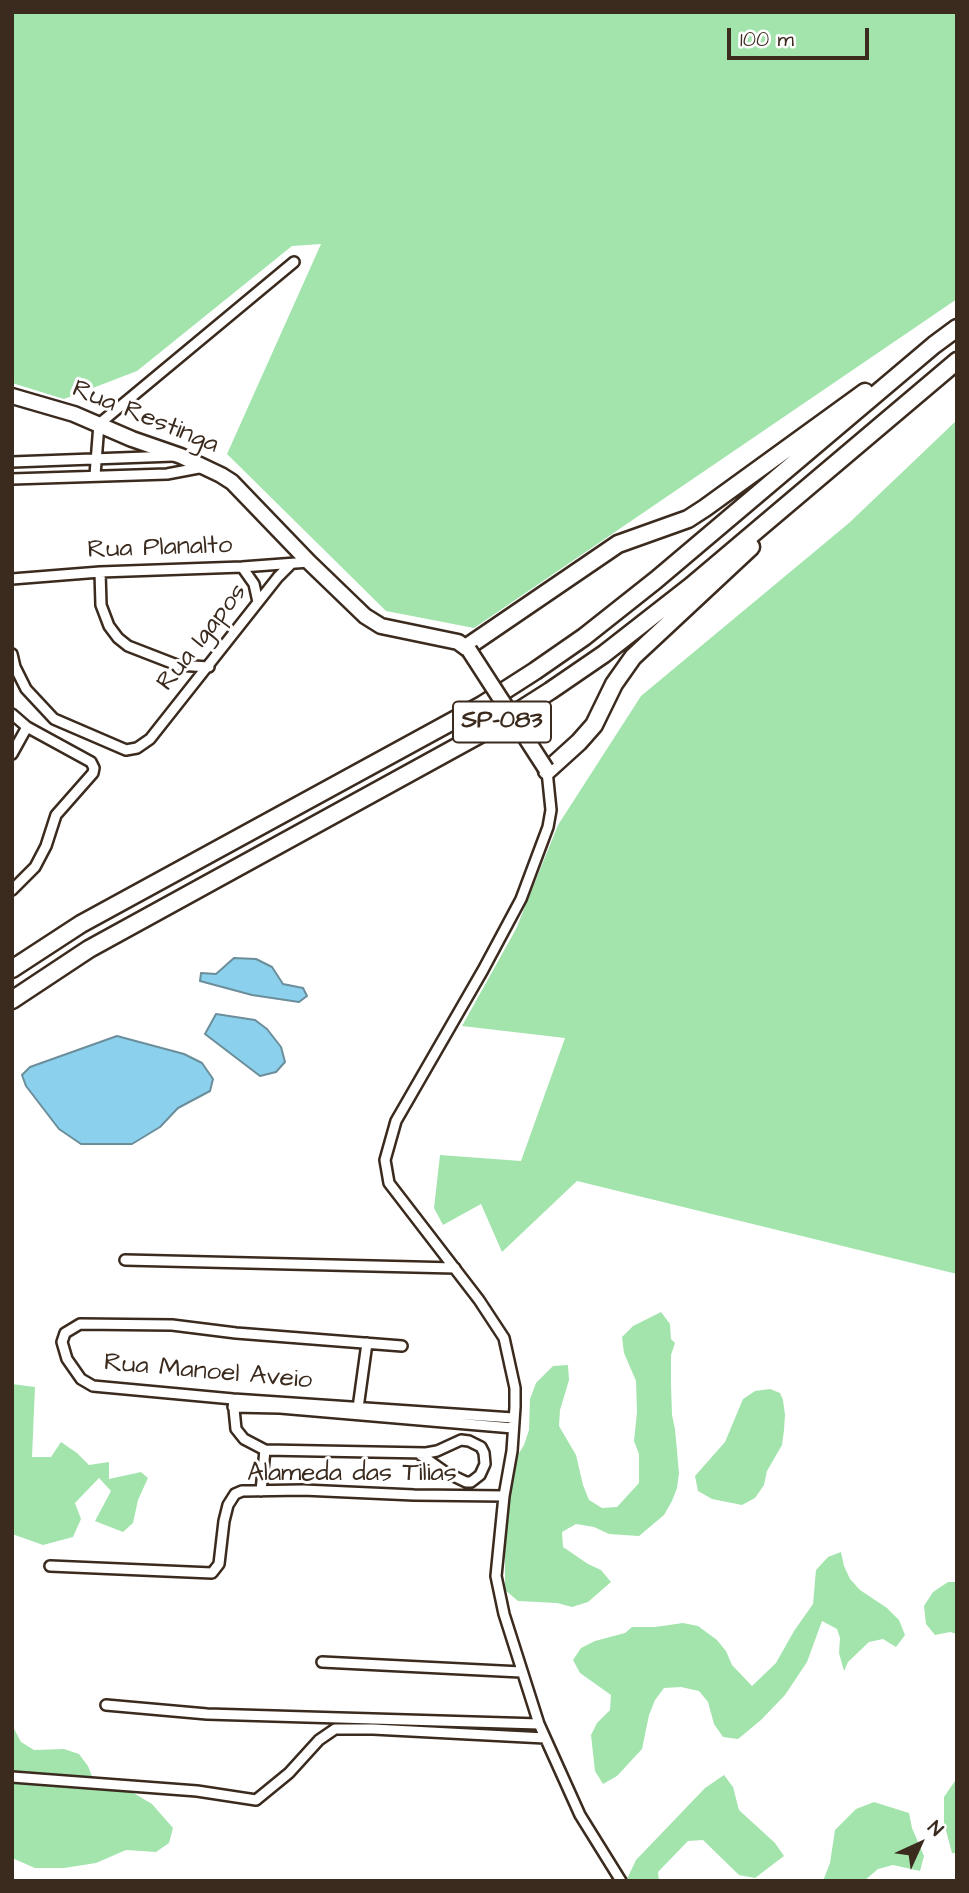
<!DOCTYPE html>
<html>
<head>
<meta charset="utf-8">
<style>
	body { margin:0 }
	#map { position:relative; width:969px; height:1893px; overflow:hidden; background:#fff; font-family:"Architects Daughter",sans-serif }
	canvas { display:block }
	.frame { position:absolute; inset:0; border:14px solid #3b2a1e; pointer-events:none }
	.north { position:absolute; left:885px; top:1809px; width:70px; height:70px; -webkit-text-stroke:5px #fff; paint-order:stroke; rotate:45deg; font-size:19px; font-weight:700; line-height:28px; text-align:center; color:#3b2a1e }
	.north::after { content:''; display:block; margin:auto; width:24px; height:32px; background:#3b2a1e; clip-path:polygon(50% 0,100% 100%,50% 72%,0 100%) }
	.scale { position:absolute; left:727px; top:28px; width:142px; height:32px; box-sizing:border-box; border:4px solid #3b2a1e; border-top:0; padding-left:9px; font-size:21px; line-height:24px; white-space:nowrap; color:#3b2a1e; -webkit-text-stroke:5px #fff; paint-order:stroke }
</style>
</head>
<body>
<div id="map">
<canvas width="969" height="1893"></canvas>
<div class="frame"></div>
<div class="north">N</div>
<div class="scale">100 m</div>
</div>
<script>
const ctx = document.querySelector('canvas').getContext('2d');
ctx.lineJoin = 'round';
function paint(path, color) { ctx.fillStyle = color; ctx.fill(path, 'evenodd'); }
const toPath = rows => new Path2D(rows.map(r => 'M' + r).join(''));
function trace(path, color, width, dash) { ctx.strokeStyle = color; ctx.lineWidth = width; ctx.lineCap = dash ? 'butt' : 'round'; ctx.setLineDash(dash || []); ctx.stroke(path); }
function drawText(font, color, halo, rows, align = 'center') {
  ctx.font = font + ' "Architects Daughter",sans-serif'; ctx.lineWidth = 6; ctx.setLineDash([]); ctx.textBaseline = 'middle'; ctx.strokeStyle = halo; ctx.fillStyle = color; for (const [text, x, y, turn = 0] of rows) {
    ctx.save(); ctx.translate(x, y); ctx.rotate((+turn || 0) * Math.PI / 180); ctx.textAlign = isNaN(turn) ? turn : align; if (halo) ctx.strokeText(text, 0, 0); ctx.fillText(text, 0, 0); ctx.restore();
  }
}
const green = toPath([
	[12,12,957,12,957,299,474,628,386,611,227,454,321,244,292,246,137,371,64,399,12,383],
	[957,420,957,1274,577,1181,502,1252,481,1204,443,1225,434,1208,440,1155,521,1161,565,1038,462,1026,516,929,558,825,641,696,849,523],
	[661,1312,670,1324,671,1339,675,1343,671,1355,671,1384,672,1415,675,1429,679,1473,677,1488,672,1501,664,1515,639,1536,609,1534,594,1527,576,1524,562,1532,563,1547,588,1564,601,1570,611,1582,588,1602,572,1607,557,1603,518,1601,505,1590,505,1530,508,1487,516,1458,524,1445,529,1430,530,1399,536,1383,553,1366,568,1365,569,1380,560,1410,559,1426,576,1455,583,1485,589,1500,602,1508,617,1507,639,1483,639,1454,634,1441,637,1412,636,1381,624,1353,622,1337,633,1326],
	[12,1384,35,1387,32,1457,51,1457,61,1442,77,1453,89,1465,109,1462,109,1479,141,1472,148,1478,138,1500,133,1523,123,1532,95,1521,111,1491,99,1478,75,1503,81,1519,73,1537,43,1545,12,1534],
	[770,1389,780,1393,783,1400,785,1415,784,1430,782,1445,767,1471,764,1485,755,1498,742,1505,712,1499,698,1491,695,1476,725,1442,743,1399,755,1391],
	[841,1552,844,1566,850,1579,860,1590,887,1608,899,1620,905,1635,896,1647,883,1639,869,1642,848,1662,844,1671,839,1653,840,1638,837,1629,822,1621,807,1662,785,1695,761,1720,738,1739,723,1737,714,1724,708,1702,699,1691,681,1687,664,1688,655,1700,649,1715,642,1749,617,1776,603,1784,595,1771,591,1735,597,1723,610,1710,611,1695,580,1673,573,1660,581,1648,595,1641,625,1633,632,1627,655,1627,683,1623,698,1626,717,1640,726,1651,732,1665,752,1686,776,1663,794,1631,813,1604,816,1570,828,1557],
	[948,1582,957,1582,957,1634,950,1632,935,1635,926,1624,924,1606,933,1592],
	[12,1725,21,1742,34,1750,64,1749,79,1754,88,1766,93,1779,125,1788,152,1804,173,1828,169,1843,156,1852,126,1850,96,1863,64,1868,35,1868,12,1858],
	[724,1775,733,1787,739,1810,775,1843,784,1856,755,1878,739,1875,703,1840,688,1841,658,1872,659,1881,626,1881,636,1860,705,1788],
	[957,1778,957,1853,952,1853,944,1823,944,1797],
	[874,1802,909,1813,912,1828,924,1856,920,1871,893,1865,878,1869,864,1881,823,1881,830,1863,835,1830,856,1809]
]);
const water = toPath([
	[234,958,256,959,272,967,283,984,303,988,307,996,299,1002,252,995,200,981,201,973,216,974,234,958],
	[216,1014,255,1020,267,1029,281,1047,285,1062,276,1072,260,1076,205,1034,216,1014],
	[117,1036,184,1054,202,1063,213,1079,210,1091,178,1108,160,1127,132,1144,81,1144,59,1129,26,1086,22,1075,30,1067,117,1036]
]);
const street = toPath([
	[12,462,173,456],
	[95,475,99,424,294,262],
	[12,479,167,474,204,467],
	[242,567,254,584,258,602],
	[100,572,101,605,109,626,118,638,128,646,177,665,209,667],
	[12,579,100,572,242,567,309,562],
	[12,654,15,667,26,689,54,719,126,750,137,748,150,739,278,577,291,564],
	[12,714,27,727,91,762,94,768,93,773,56,815,46,846,35,867,12,890],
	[12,754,27,727],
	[547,771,551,810,548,827,521,899,483,970,396,1121,385,1160,389,1183,479,1300,504,1338,515,1388,515,1407,512,1451,504,1496,496,1576,504,1614,539,1724,580,1815,621,1881],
	[125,1260,455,1268],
	[402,1346,236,1333,172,1325,80,1324,65,1333,62,1342,67,1359,81,1379,93,1386,233,1399,513,1418],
	[233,1399,236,1429,244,1439,265,1450,426,1453,437,1451,461,1440,469,1441,481,1447,484,1453,485,1464,480,1475,471,1482,466,1482,445,1472,418,1453],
	[233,1407,280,1408,513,1428],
	[358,1408,367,1343],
	[261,1491,265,1450],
	[50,1566,212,1573,219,1564,224,1521,228,1505,235,1494,242,1491,303,1490,414,1495,504,1496],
	[322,1662,521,1672],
	[106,1705,207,1714,539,1724],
	[12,1777,197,1791,256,1800,289,1773,319,1740,335,1729,373,1729,545,1738]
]);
const primary = toPath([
	[12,396,74,414,132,439,181,456,221,475,232,482,309,562,365,616,381,626,458,642,469,650]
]);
const highway = toPath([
	[467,647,618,544,688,519,705,508,865,392],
	[547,771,579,742,594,725,614,684,633,657,751,547],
	[12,969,81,924,482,705,535,671,584,637,656,580,934,345,957,328],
	[12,1000,89,949,495,726,550,691,604,654,691,586,957,361]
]);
const primaryBridge = toPath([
	[469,650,546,769]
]);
const shields = [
	[502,722,98]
];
const shieldNames = [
	["SP-083",502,722]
];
const streetNames = [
	["Rua Restinga",145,418,22],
	["Rua Planalto",160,549,-2],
	["Rua Igapos",203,638,-52],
	["Rua Manoel Aveio",208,1373,5],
	["Alameda das Tilias",352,1475]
];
paint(green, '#a3e4ad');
paint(water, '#8bd1ed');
trace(water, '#6b8e9a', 2);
trace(street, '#3b2a1e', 14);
trace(primary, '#3b2a1e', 19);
trace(highway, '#3b2a1e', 21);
trace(street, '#fff', 9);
trace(primary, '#fff', 14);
trace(highway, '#fff', 16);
trace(primaryBridge, '#3b2a1e', 19, []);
trace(primaryBridge, '#fff', 14);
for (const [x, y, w] of shields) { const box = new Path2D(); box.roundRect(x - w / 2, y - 20.5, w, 41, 5); ctx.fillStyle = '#fff'; ctx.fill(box); trace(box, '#3b2a1e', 2); }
drawText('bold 24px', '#3b2a1e', null, shieldNames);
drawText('26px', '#3b2a1e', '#fff', streetNames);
</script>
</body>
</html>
